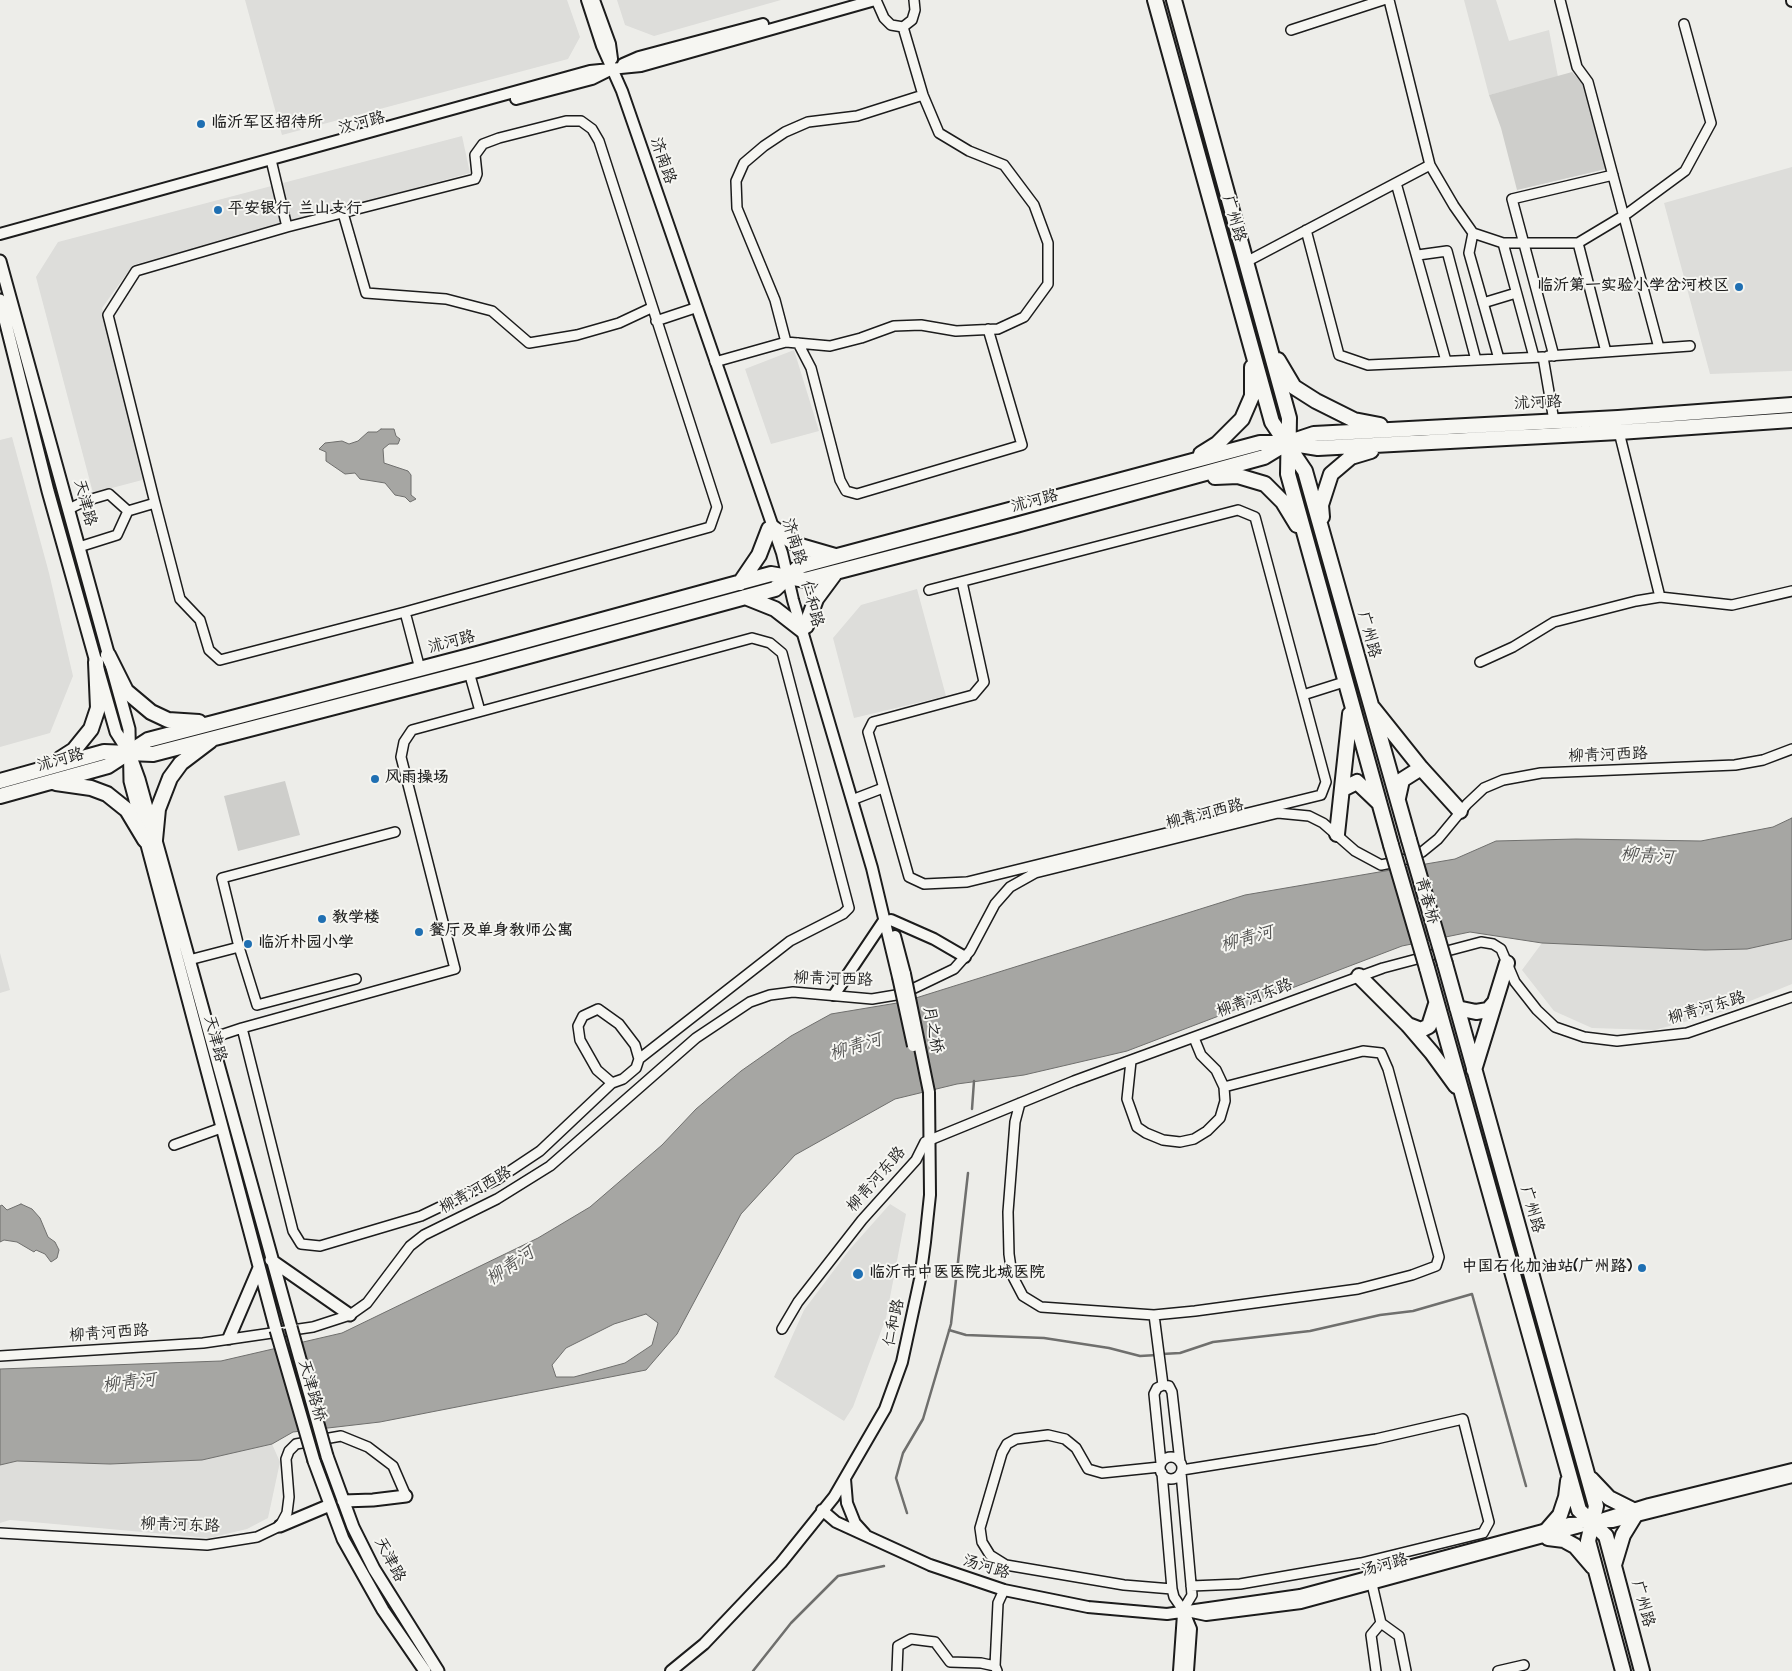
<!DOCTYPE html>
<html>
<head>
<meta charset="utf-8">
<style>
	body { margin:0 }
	canvas { display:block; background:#edede9 }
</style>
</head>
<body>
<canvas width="1792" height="1671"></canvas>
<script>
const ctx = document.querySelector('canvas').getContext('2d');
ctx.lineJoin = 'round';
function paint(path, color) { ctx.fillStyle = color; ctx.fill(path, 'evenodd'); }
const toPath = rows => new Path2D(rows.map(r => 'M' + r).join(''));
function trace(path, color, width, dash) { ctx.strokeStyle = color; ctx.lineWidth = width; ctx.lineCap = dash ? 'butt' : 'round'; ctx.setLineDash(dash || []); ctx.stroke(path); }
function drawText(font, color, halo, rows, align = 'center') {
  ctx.font = font + ' "Architects Daughter","LXGW WenKai TC",sans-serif'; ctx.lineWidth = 4; ctx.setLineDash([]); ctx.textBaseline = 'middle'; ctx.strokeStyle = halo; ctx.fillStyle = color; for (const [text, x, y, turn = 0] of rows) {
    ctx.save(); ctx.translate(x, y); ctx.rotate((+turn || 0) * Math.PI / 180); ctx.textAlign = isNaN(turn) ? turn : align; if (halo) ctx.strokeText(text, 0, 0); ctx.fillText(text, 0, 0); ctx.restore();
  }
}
const built = toPath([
	[245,0,567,0,580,37,568,59,282,135],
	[617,0,781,0,654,36,625,25],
	[1464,0,1496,0,1509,41,1549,30,1558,77,1489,95],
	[462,136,470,173,133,265,102,308,146,479,93,493,36,277,58,242],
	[1792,167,1792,371,1710,374,1664,203],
	[794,350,819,431,771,444,745,369],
	[12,437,49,573,73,676,50,733,0,747,0,440],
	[917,589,946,696,854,718,833,638,861,605],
	[1792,939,1792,984,1728,1010,1655,1030,1592,1028,1554,1011,1522,970,1542,943,1705,950,1747,949],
	[0,953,10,990,0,993],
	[890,1204,906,1214,886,1318,853,1407,844,1421,774,1377,804,1310,850,1249],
	[272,1444,280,1462,268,1518,247,1529,209,1538,10,1520,0,1523,0,1465,16,1461,110,1464,202,1460]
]);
const green = toPath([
	[1572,72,1584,85,1606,169,1517,190,1501,128,1489,95],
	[285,781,300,835,238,851,224,796]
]);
const water = toPath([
	[381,429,394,429,396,436,400,439,398,444,389,444,383,449,384,463,408,471,411,475,411,495,416,499,410,502,405,497,395,495,385,483,360,479,355,473,345,474,326,461,326,452,319,449,325,443,342,441,349,444,358,441,368,432,377,432,381,429],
	[1792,818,1792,939,1747,949,1705,950,1542,943,1470,932,1402,946,1127,1051,1024,1075,957,1084,895,1099,795,1155,741,1214,677,1334,646,1370,380,1422,293,1432,272,1444,202,1460,110,1464,17,1461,0,1465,0,1369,221,1361,342,1333,538,1238,590,1207,662,1145,696,1109,741,1071,791,1036,831,1014,903,1002,1245,895,1455,859,1496,841,1576,839,1701,841,1773,827,1792,818],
	[646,1314,658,1323,652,1345,625,1363,574,1377,556,1377,552,1365,566,1348,614,1324,646,1314],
	[21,1204,32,1209,40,1218,48,1237,55,1242,59,1250,57,1258,51,1262,45,1254,36,1250,34,1252,17,1242,4,1240,0,1242,0,1206,2,1205,7,1210,21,1204]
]);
const stream = toPath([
	[972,1109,974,1081],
	[949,1330,966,1335,1044,1338,1109,1348,1140,1356,1157,1355],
	[1162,1354,1180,1353,1213,1342,1310,1331,1380,1315,1413,1311,1472,1294,1526,1486],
	[907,1513,896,1478,903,1453,923,1419,951,1324,968,1173],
	[753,1671,791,1623,838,1576,884,1566]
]);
const minor = toPath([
	[876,0,884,18,891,25,903,27,912,20,915,10,914,0],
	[1389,0,1430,165],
	[1560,0,1577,67,1588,82,1659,348],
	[1291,30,1383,0],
	[1396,183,1446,361],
	[343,213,366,293,446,299,492,311,529,343,577,335,619,323,651,308],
	[1306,230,1339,355,1368,365,1543,357,1554,421],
	[1473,233,1469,253,1499,359],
	[1503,243,1534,357],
	[1578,243,1606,352],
	[1418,255,1447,251,1476,360],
	[1246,262,1430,165,1454,206,1473,233,1503,243,1578,243,1628,213,1685,171,1711,123,1684,24],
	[1483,303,1516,293],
	[656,321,692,309],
	[786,342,775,300,737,208,736,181,744,163,764,146,785,132,808,122,857,116,923,95],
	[798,343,811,368,840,480,846,491,857,494,1022,445,988,329],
	[1548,356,1690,346],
	[1554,356,1512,199,1613,175],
	[715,362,786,342,830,346,861,338,894,326,921,325,956,331,998,329,1024,317,1048,284,1048,243,1034,205,1004,165,969,151,939,133,923,95,903,27],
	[1619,432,1660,597,1732,605,1792,591],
	[155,503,180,599,200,620,209,650,220,660,405,612,710,527,717,507,599,141,592,129,581,121,566,121,499,138,483,144,475,155,477,174,475,179,287,227],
	[69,509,85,501,109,494,128,511,155,503,108,315,136,271,287,227,272,164],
	[79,547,117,535,128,511],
	[929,590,1238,510,1255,517,1326,782,1321,795,967,882,924,884,909,877,868,732,873,722,973,695,984,682,962,582],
	[405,612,420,669],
	[1480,662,1513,647,1554,622,1636,601,1660,597],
	[469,672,480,711],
	[1303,695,1344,682],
	[857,798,883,788],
	[189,960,239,947],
	[356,979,257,1005,239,947,222,878,395,832],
	[242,1028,455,969,401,757,404,742,412,730,752,638,770,643,782,653,849,908,843,914,790,941,639,1059],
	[212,1038,242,1028,293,1231,301,1244,320,1246,421,1216,498,1179,540,1151,612,1083,623,1079,636,1068,639,1059,635,1045,619,1024,598,1009,583,1016,578,1026,580,1040,597,1070,612,1083],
	[1131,1061,1127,1099,1137,1127,1146,1133,1163,1140,1180,1142,1194,1139,1207,1131,1220,1118,1225,1101,1224,1087],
	[1020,1103,1015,1122,1008,1212,1009,1254,1012,1275,1023,1296,1041,1307,1154,1315,1195,1311,1358,1289,1412,1275,1436,1266,1439,1257,1388,1069,1381,1053,1363,1051,1224,1087,1216,1070,1201,1055,1194,1038],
	[174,1145,221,1128],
	[1154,1315,1163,1385],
	[782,1329,798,1302,862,1220,916,1160,925,1142,1074,1081,1383,968,1481,942,1493,944,1501,949,1515,982,1537,1010,1555,1027,1584,1037,1617,1041,1687,1033,1792,997],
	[0,1356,203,1343,313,1327,350,1315,367,1303,410,1246,424,1235,497,1199,550,1166,696,1038,750,1002,770,995,793,992,872,999,902,994,954,969,970,951,995,904,1010,887,1035,873,1278,813,1309,816,1323,823,1355,851,1381,865,1401,861,1422,852,1438,839,1467,804,1484,788,1503,780,1541,773,1735,765,1763,760,1792,749],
	[1163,1385,1169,1386,1172,1392,1180,1462],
	'1160 1468a11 11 0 1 1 22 0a11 11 0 1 1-22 0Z',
	[1161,1463,1154,1394,1157,1388,1163,1385],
	[1160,1467,1102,1473,1088,1469,1076,1448,1065,1439,1048,1435,1016,1439,1007,1444,1002,1453,980,1528,982,1542,990,1555,1006,1565,1124,1585,1172,1589],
	[1182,1470,1376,1439,1463,1419,1489,1522,1483,1533,1361,1563,1240,1584,1191,1586],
	[1162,1473,1172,1589,1174,1597,1183,1610,1192,1595,1181,1473],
	[0,1533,207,1545,257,1537,280,1526,287,1513,289,1497,286,1459,289,1451,296,1444,341,1436,368,1447,393,1466,406,1496],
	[1372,1584,1381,1623],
	[897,1671,898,1646,911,1639,935,1642,950,1662,981,1663,995,1666],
	[997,1671,995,1666,998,1603,1004,1590],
	[1376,1671,1371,1635,1381,1623,1399,1636,1406,1671],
	[1498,1671,1524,1665]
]);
const tertiary = toPath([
	[587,0,602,46,622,91,782,553,793,600,872,868,898,977],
	[594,0,610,44,612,59],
	[1792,0,1792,1],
	[623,64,639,57,763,24],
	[516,99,592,79,608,71],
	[0,234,590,71,641,66,875,0],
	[891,920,934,939,965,957],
	[895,936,905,974],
	[834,995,885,919],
	[845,1479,847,1503,855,1523,865,1534],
	[822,1510,836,1522,930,1565,1004,1590,1088,1607,1167,1614,1300,1595,1569,1523,1613,1522,1792,1477],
	[1604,1518,1649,1504,1792,1469],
	[1183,1610,1191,1629,1188,1671],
	[1192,1612,1206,1615,1301,1603,1584,1526],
	[671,1671,704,1644,781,1563,834,1497,885,1409,902,1362,920,1279,925,1242,930,1195,929,1092],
	[1179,1671,1183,1614]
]);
const secondary = toPath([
	[0,261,129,729,130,781,276,1330],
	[0,300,48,491,96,662,116,732,130,754,139,779,291,1327],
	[271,1260,350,1315],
	[229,1338,259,1268],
	[327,1456,353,1527,374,1569,438,1671],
	[314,1461,343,1539,383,1610,425,1671],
	[343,1501,373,1500,406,1496],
	[280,1526,330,1505]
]);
const primary = toPath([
	[1155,0,1272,422,1305,471,1409,840],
	[1174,0,1289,418,1288,474,1391,845],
	[1278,360,1294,387,1316,401,1354,420,1380,425],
	[1201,454,1217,444,1242,419,1252,396,1252,367],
	[1215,477,1238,476,1265,484,1283,502,1297,525],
	[1322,517,1321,505,1331,474,1351,457,1371,451],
	[773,528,797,545,835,556],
	[740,583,759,555,769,529],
	[745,597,775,609,802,630],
	[806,626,816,599,836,572],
	[108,655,126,691,151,712,168,720,199,722],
	[1373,708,1421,768,1460,811],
	[60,759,74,750,91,729,98,708,96,662],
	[0,781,104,752,153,754,481,669,775,589,800,566,1260,443,1287,443,1318,448,1619,432,1792,420],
	[56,783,91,788,107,794,127,810,145,840],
	[1343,789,1357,782,1378,802],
	[0,796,108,766,148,740,477,654,771,574,805,580,1016,525,1264,457,1287,443,1314,434,1618,418,1792,405],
	[1398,798,1402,780,1421,768],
	[1337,834,1350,714],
	[155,840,158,809,170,778,181,763,210,741],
	[1445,964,1596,1506,1588,1541,1623,1671],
	[1427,968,1579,1510,1606,1536,1642,1671],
	[1359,976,1408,1025,1432,1053,1456,1086],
	[1457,1008,1476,1012,1488,1010,1495,1002],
	[1408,1025,1421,1030,1429,1026,1436,1004],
	[1474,1070,1507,963],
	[1591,1479,1609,1498,1631,1509],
	[1547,1530,1560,1515,1566,1497,1568,1481],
	[1548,1538,1564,1540,1575,1546,1593,1567],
	[1614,1565,1623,1535,1634,1517]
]);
const tertiaryBridge = toPath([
	[905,974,929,1092],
	[898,977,913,1046]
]);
const secondaryBridge = toPath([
	[291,1327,327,1456],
	[276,1330,314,1461]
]);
const primaryBridge = toPath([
	[1409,840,1445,964],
	[1391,845,1427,968]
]);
const markers = [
	[201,124,5,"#1f6fb2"],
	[218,210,5,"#1f6fb2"],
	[1739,287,5,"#1f6fb2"],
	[375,779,5,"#1f6fb2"],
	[322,919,5,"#1f6fb2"],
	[419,932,5,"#1f6fb2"],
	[248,944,5,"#1f6fb2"],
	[1642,1268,5,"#1f6fb2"],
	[858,1274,6,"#1f6fb2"]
];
const poiNames = [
	["临沂军区招待所",211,124],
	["平安银行 兰山支行",228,210],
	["临沂第一实验小学岔河校区",1729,287,"right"],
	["风雨操场",385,779],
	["教学楼",332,919],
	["餐厅及单身教师公寓",429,932],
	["临沂朴园小学",258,944],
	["中国石化加油站(广州路)",1632,1268,"right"],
	["临沂市中医医院北城医院",869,1274]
];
const streetNames = [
	["汶河路",362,124,-15],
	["济南路",662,161,71],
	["广州路",1233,219,74],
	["沭河路",1538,404,-3],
	["沭河路",1035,502,-15],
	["天津路",84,503,75],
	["济南路",793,542,73],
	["仁和路",811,604,75],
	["广州路",1368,635,75],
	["沭河路",452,643,-15],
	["柳青河西路",1608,756,-2],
	["沭河路",61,761,-16],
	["柳青河西路",1205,815,-14],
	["青春桥",1426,901,74],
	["柳青河西路",833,980,2],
	["柳青河东路",1255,999,-21],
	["柳青河东路",1707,1009,-16],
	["月之桥",932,1030,79],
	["天津路",214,1039,75],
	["柳青河东路",877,1180,-49],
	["柳青河西路",476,1191,-29],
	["广州路",1531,1210,74],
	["仁和路",895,1323,-78],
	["柳青河西路",109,1334,-4],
	["天津路桥",311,1391,74],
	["柳青河东路",180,1526,2],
	["天津路",389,1560,62],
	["汤河路",1385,1566,-15],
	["汤河路",986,1568,17],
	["广州路",1642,1604,75]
];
const waterNames = [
	["柳青河",1647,857,4],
	["柳青河",1247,940,-15],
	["柳青河",856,1048,-17],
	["柳青河",511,1267,-34],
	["柳青河",129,1384,-7]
];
paint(built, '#ddddda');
paint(green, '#cececb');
paint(water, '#a6a6a3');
trace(water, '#6f6f6d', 1);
trace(stream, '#6f6f6d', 2.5);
trace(minor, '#1c1c1c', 12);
trace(tertiary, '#1c1c1c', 14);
trace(secondary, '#1c1c1c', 15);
trace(primary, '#1c1c1c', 18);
trace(minor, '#f6f6f2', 9);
trace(tertiary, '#f6f6f2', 10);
trace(secondary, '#f6f6f2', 11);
trace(primary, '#f6f6f2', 14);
trace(tertiaryBridge, '#1c1c1c', 14, []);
trace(secondaryBridge, '#1c1c1c', 15, []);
trace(primaryBridge, '#1c1c1c', 18, []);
trace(tertiaryBridge, '#f6f6f2', 10);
trace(secondaryBridge, '#f6f6f2', 11);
trace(primaryBridge, '#f6f6f2', 14);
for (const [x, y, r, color] of markers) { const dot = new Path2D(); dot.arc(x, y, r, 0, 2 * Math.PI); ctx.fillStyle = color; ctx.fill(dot); trace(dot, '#f6f6f2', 2); }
drawText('bold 16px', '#1c1c1c', '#f6f6f2', poiNames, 'left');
drawText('16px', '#1c1c1c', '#f6f6f2', streetNames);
drawText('italic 18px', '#535352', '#f6f6f2', waterNames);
</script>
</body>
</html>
